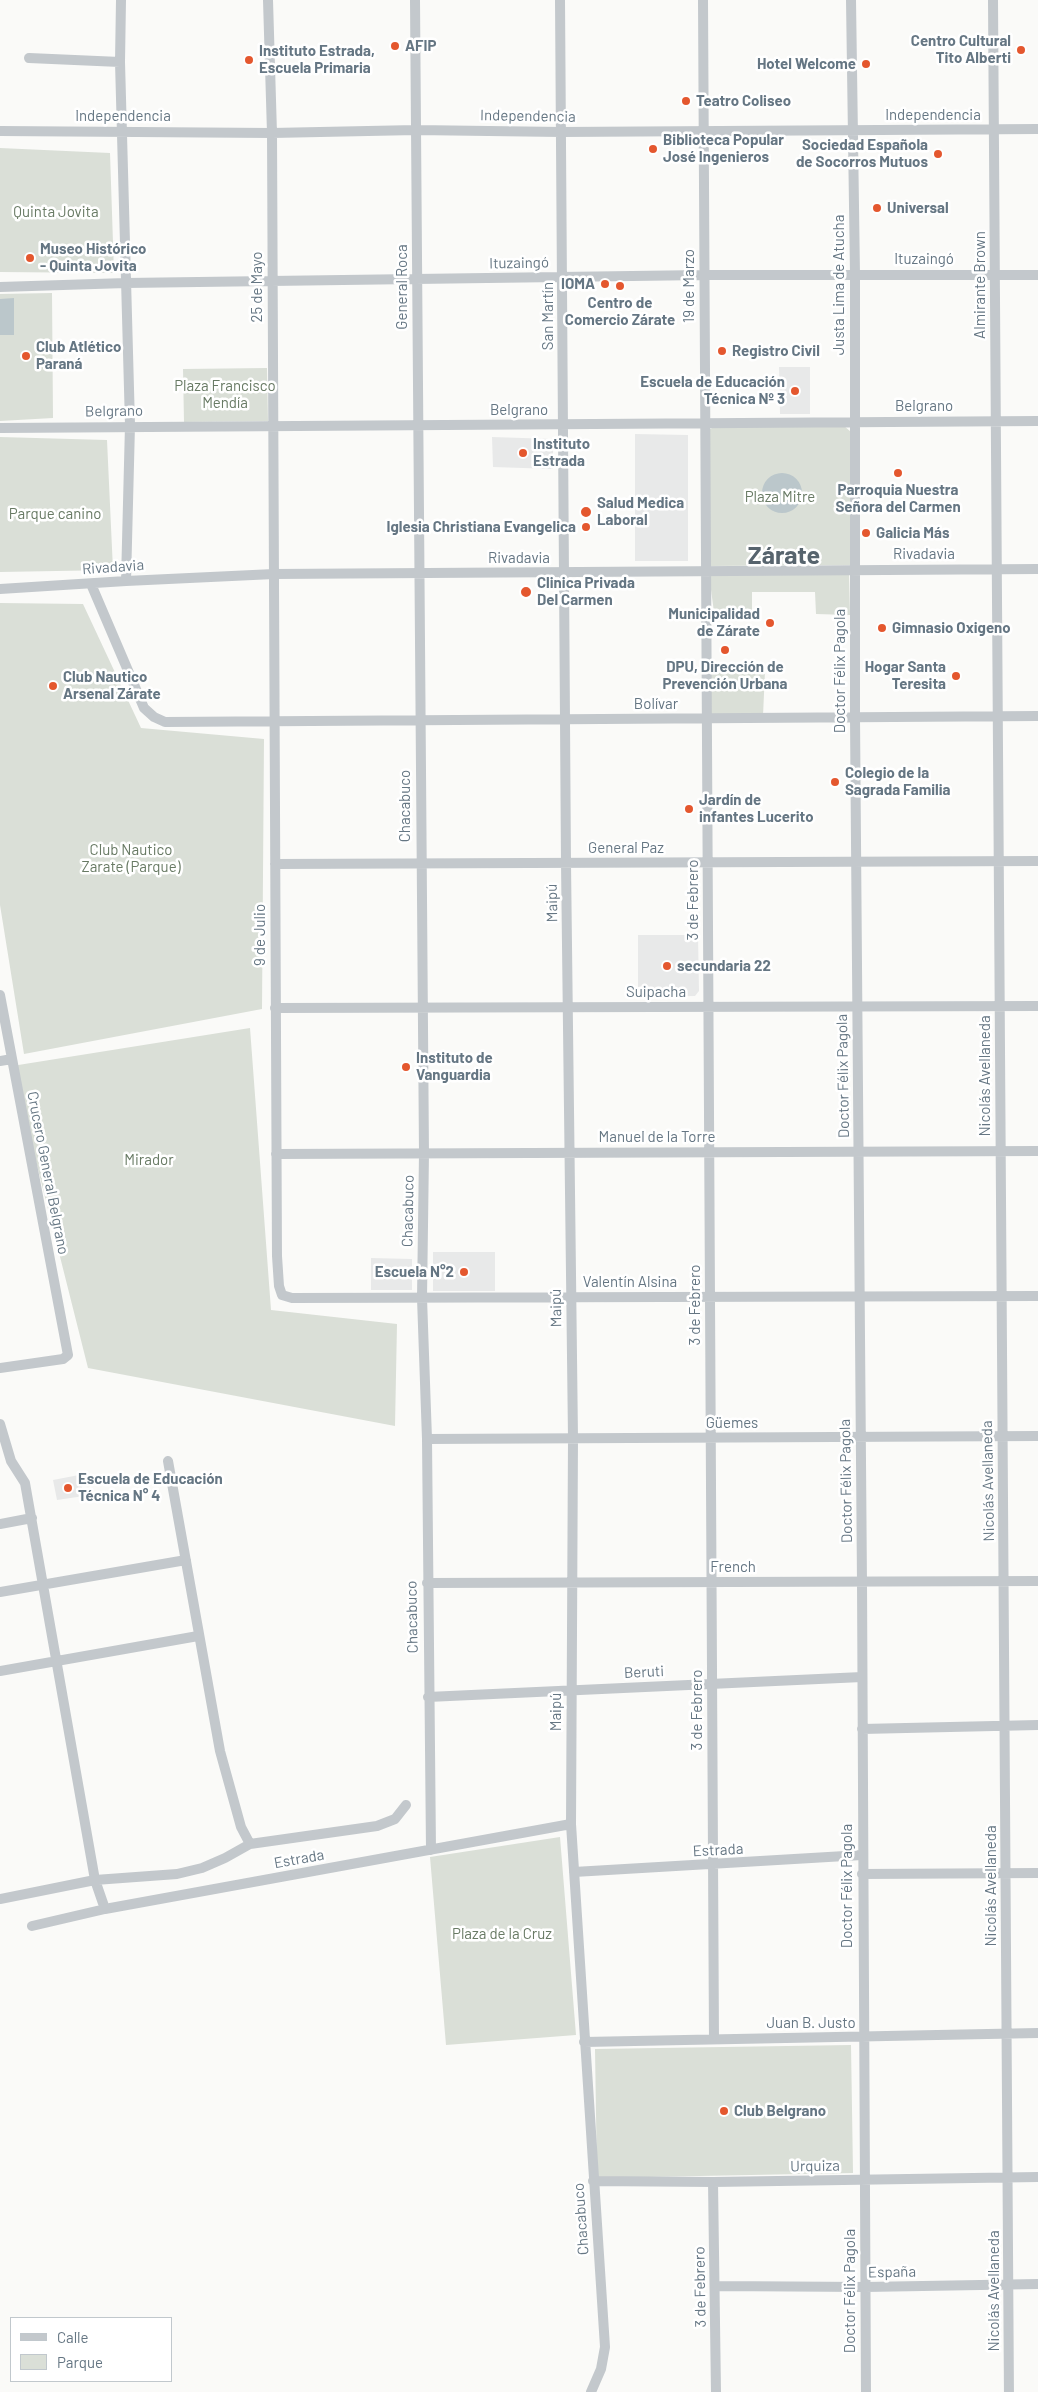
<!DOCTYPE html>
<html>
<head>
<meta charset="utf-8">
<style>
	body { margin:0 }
	#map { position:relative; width:1038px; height:2392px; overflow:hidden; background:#fafaf8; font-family:Barlow,sans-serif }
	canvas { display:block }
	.legend { position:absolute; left:10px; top:2317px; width:162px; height:65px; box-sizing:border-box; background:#fff; border:1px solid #c1c8cd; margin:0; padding:6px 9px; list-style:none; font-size:15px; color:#657683 }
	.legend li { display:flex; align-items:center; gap:10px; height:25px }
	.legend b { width:25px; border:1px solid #c1c8cd }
</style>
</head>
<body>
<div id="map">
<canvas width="1038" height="2392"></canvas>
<ul class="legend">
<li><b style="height:6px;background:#c3c8cc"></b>Calle</li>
<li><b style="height:14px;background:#dadfd7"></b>Parque</li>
</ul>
</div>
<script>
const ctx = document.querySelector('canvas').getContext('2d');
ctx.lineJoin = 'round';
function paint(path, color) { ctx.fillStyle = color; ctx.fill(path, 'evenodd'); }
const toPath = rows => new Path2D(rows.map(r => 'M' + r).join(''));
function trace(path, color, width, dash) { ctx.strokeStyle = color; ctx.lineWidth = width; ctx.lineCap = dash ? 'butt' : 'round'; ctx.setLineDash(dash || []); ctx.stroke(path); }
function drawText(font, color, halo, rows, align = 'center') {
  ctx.font = font + ' Barlow,sans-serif'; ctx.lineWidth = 5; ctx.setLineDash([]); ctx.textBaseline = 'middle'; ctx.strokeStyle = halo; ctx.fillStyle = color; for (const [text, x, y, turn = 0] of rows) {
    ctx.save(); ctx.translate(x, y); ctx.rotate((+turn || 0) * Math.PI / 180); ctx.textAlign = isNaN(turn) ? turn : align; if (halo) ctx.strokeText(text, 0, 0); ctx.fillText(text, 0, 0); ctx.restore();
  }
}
const built = toPath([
	[779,367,810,367,810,414,780,414],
	[635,434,688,435,688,561,635,561],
	[492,437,553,439,553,469,493,467],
	[638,935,698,935,699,991,695,996,638,997],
	[433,1252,495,1252,495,1291,433,1291],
	[371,1258,412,1259,412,1290,371,1290],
	[79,1475,84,1496,57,1500,53,1480]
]);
const green = toPath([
	[0,148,110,153,114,273,0,272],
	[52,293,53,418,0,421,0,294],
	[267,368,268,421,184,422,183,369],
	[843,425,851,432,852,562,850,565,711,566,709,561,710,429,714,427],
	[0,437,107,440,113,570,0,572],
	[849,573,850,615,816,614,815,592,752,592,752,611,714,612,709,575],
	[0,603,83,604,141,728,264,739,262,1009,24,1054,0,905],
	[709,671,765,671,763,716,709,716],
	[250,1028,271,1310,397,1324,395,1426,88,1368,12,1066],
	[560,1837,576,2035,446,2045,430,1857],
	[851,2045,853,2173,597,2178,595,2049]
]);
const water = toPath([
	[14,298,14,335,0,335,0,299],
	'762 493a20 20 0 1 1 40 0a20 20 0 1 1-40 0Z'
]);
const minor = toPath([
	[121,0,120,62,130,425,126,581],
	[268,0,272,133,277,1256,279,1286,282,1295,292,1298,1038,1296],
	[415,0,424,1153,422,1298,427,1439,431,1850],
	[560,0,566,863,573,1438,571,1824,605,2347,601,2369,591,2392],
	[703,0,714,2038],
	[851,0,855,274,855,718,862,1582,866,2392],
	[993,0,1009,2392],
	[29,58,120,62],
	[0,131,272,133,416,130,561,132,1038,129],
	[0,287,126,283,704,275,1038,275],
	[0,428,1038,421],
	[91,584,144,708,154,717,165,722,1038,716],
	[0,589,126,581,274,574,1038,569],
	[275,864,1038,861],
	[0,995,68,1355,63,1359,0,1368],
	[275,1008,1038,1006],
	[0,1061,12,1059],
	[276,1154,1038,1151],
	[0,1424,11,1461,25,1483,95,1880,105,1909],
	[427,1439,1038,1436],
	[168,1461,220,1751,241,1827,250,1844],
	[0,1524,32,1518],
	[427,1583,1038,1581],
	[0,1592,186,1560],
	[0,1671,198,1636],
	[428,1697,862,1677],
	[862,1729,1038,1725],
	[574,1872,862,1855],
	[862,1874,1038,1873],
	[0,1899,95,1880,177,1874,202,1868,225,1858,250,1844,377,1826,395,1819,406,1805],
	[32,1926,105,1909,571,1824],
	[584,2042,1038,2033],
	[593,2181,713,2182,1038,2177],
	[713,2182,716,2392],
	[716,2286,865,2287,1038,2284]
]);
const markers = [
	[395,46,5,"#e4572e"],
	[1021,50,5,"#e4572e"],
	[249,60,5,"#e4572e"],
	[866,64,5,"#e4572e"],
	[686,101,5,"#e4572e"],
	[653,149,5,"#e4572e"],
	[938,154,5,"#e4572e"],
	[877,208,5,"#e4572e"],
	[30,258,5,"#e4572e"],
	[605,284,5,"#e4572e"],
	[620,286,5,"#e4572e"],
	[722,351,5,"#e4572e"],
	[26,356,5,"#e4572e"],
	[795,391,5,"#e4572e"],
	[523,453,5,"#e4572e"],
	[898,473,5,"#e4572e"],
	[586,512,6,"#e4572e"],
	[586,527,5,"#e4572e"],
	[866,533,5,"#e4572e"],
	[526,592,6,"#e4572e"],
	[770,623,5,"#e4572e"],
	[882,628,5,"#e4572e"],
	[725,650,5,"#e4572e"],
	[956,676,5,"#e4572e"],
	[53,686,5,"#e4572e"],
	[835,782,5,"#e4572e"],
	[689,809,5,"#e4572e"],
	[667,966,5,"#e4572e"],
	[406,1067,5,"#e4572e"],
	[464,1272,5,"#e4572e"],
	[68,1488,5,"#e4572e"],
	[724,2111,5,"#e4572e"]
];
const poiNames = [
	["Centro Cultural",1011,41,"right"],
	["Tito Alberti",1011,58,"right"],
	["AFIP",405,46],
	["Instituto Estrada,",259,51],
	["Escuela Primaria",259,68],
	["Hotel Welcome",856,64,"right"],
	["Teatro Coliseo",696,101],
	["Biblioteca Popular",663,140],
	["José Ingenieros",663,157],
	["Sociedad Española",928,145,"right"],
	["de Socorros Mutuos",928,162,"right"],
	["Universal",887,208],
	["Museo Histórico",40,249],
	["- Quinta Jovita",40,266],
	["IOMA",595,284,"right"],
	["Centro de",620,303,"center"],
	["Comercio Zárate",620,320,"center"],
	["Club Atlético",36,347],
	["Paraná",36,364],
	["Registro Civil",732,351],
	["Escuela de Educación",785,382,"right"],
	["Técnica Nº 3",785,399,"right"],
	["Instituto",533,444],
	["Estrada",533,461],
	["Parroquia Nuestra",898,490,"center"],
	["Señora del Carmen",898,507,"center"],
	["Salud Medica",597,503],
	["Laboral",597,520],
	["Iglesia Christiana Evangelica",576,527,"right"],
	["Galicia Más",876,533],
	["Clinica Privada",537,583],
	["Del Carmen",537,600],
	["Municipalidad",760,614,"right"],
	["de Zárate",760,631,"right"],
	["Gimnasio Oxigeno",892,628],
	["DPU, Dirección de",725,667,"center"],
	["Prevención Urbana",725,684,"center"],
	["Hogar Santa",946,667,"right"],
	["Teresita",946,684,"right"],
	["Club Nautico",63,677],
	["Arsenal Zárate",63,694],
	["Colegio de la",845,773],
	["Sagrada Familia",845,790],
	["Jardín de",699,800],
	["infantes Lucerito",699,817],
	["secundaria 22",677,966],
	["Instituto de",416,1058],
	["Vanguardia",416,1075],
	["Escuela N°2",454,1272,"right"],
	["Escuela de Educación",78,1479],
	["Técnica N° 4",78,1496],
	["Club Belgrano",734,2111]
];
const streetNames = [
	["Independencia",933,115],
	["Independencia",123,116],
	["Independencia",528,116,1],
	["Ituzaingó",924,259],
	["Ituzaingó",519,263,-1],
	["Justa Lima de Atucha",839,285,-90],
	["Almirante Brown",980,285,-90],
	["19 de Marzo",689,286,-90],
	["25 de Mayo",257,287,-90],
	["General Roca",402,287,-90],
	["San Martín",548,316,-90],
	["Belgrano",924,406],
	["Belgrano",519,410],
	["Belgrano",114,411,-1],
	["Rivadavia",924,554],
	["Rivadavia",519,558],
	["Rivadavia",113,567,-4],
	["Doctor Félix Pagola",840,671,-90],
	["Bolívar",656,704],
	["Chacabuco",405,806,-90],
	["General Paz",626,848],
	["3 de Febrero",693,900,-90],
	["Maipú",552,903,-91],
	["9 de Julio",260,935,-90],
	["Suipacha",656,992],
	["Doctor Félix Pagola",843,1076,-91],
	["Nicolás Avellaneda",985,1076,-90],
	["Manuel de la Torre",657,1137],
	["Crucero General Belgrano",48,1173,79],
	["Chacabuco",408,1211,-89],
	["Valentín Alsina",630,1282],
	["3 de Febrero",695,1305,-90],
	["Maipú",556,1308,-91],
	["Güemes",732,1423],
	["Doctor Félix Pagola",846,1481,-91],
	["Nicolás Avellaneda",988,1481,-91],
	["French",733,1567],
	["Chacabuco",412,1617,-91],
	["Beruti",644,1672,-3],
	["3 de Febrero",697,1710,-90],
	["Maipú",556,1712,-90],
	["Estrada",718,1850,-3],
	["Estrada",299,1859,-10],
	["Doctor Félix Pagola",847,1886,-90],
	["Nicolás Avellaneda",991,1886,-90],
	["Juan B. Justo",811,2023],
	["Urquiza",815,2166,-1],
	["Chacabuco",581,2219,-94],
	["España",892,2272,-1],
	["3 de Febrero",700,2287,-91],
	["Doctor Félix Pagola",850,2291,-90],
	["Nicolás Avellaneda",994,2291,-90]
];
const parkNames = [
	["Quinta Jovita",56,212],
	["Plaza Francisco",225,386],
	["Mendía",225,403],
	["Plaza Mitre",780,497],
	["Parque canino",55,514],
	["Club Nautico",131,850],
	["Zarate (Parque)",131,867],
	["Mirador",149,1160],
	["Plaza de la Cruz",502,1934]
];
const townNames = [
	["Zárate",784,556]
];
paint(built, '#e8e9e9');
paint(green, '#dadfd7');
paint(water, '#bbc7cb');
trace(minor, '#c3c8cc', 10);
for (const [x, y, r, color] of markers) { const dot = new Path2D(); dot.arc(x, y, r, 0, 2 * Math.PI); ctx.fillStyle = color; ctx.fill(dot); trace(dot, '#fff', 2); }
drawText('bold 15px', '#657683', '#fff', poiNames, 'left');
drawText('15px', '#657683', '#fff', streetNames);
drawText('15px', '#687a64', '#fff', parkNames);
drawText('bold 25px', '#57646e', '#fff', townNames);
</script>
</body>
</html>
